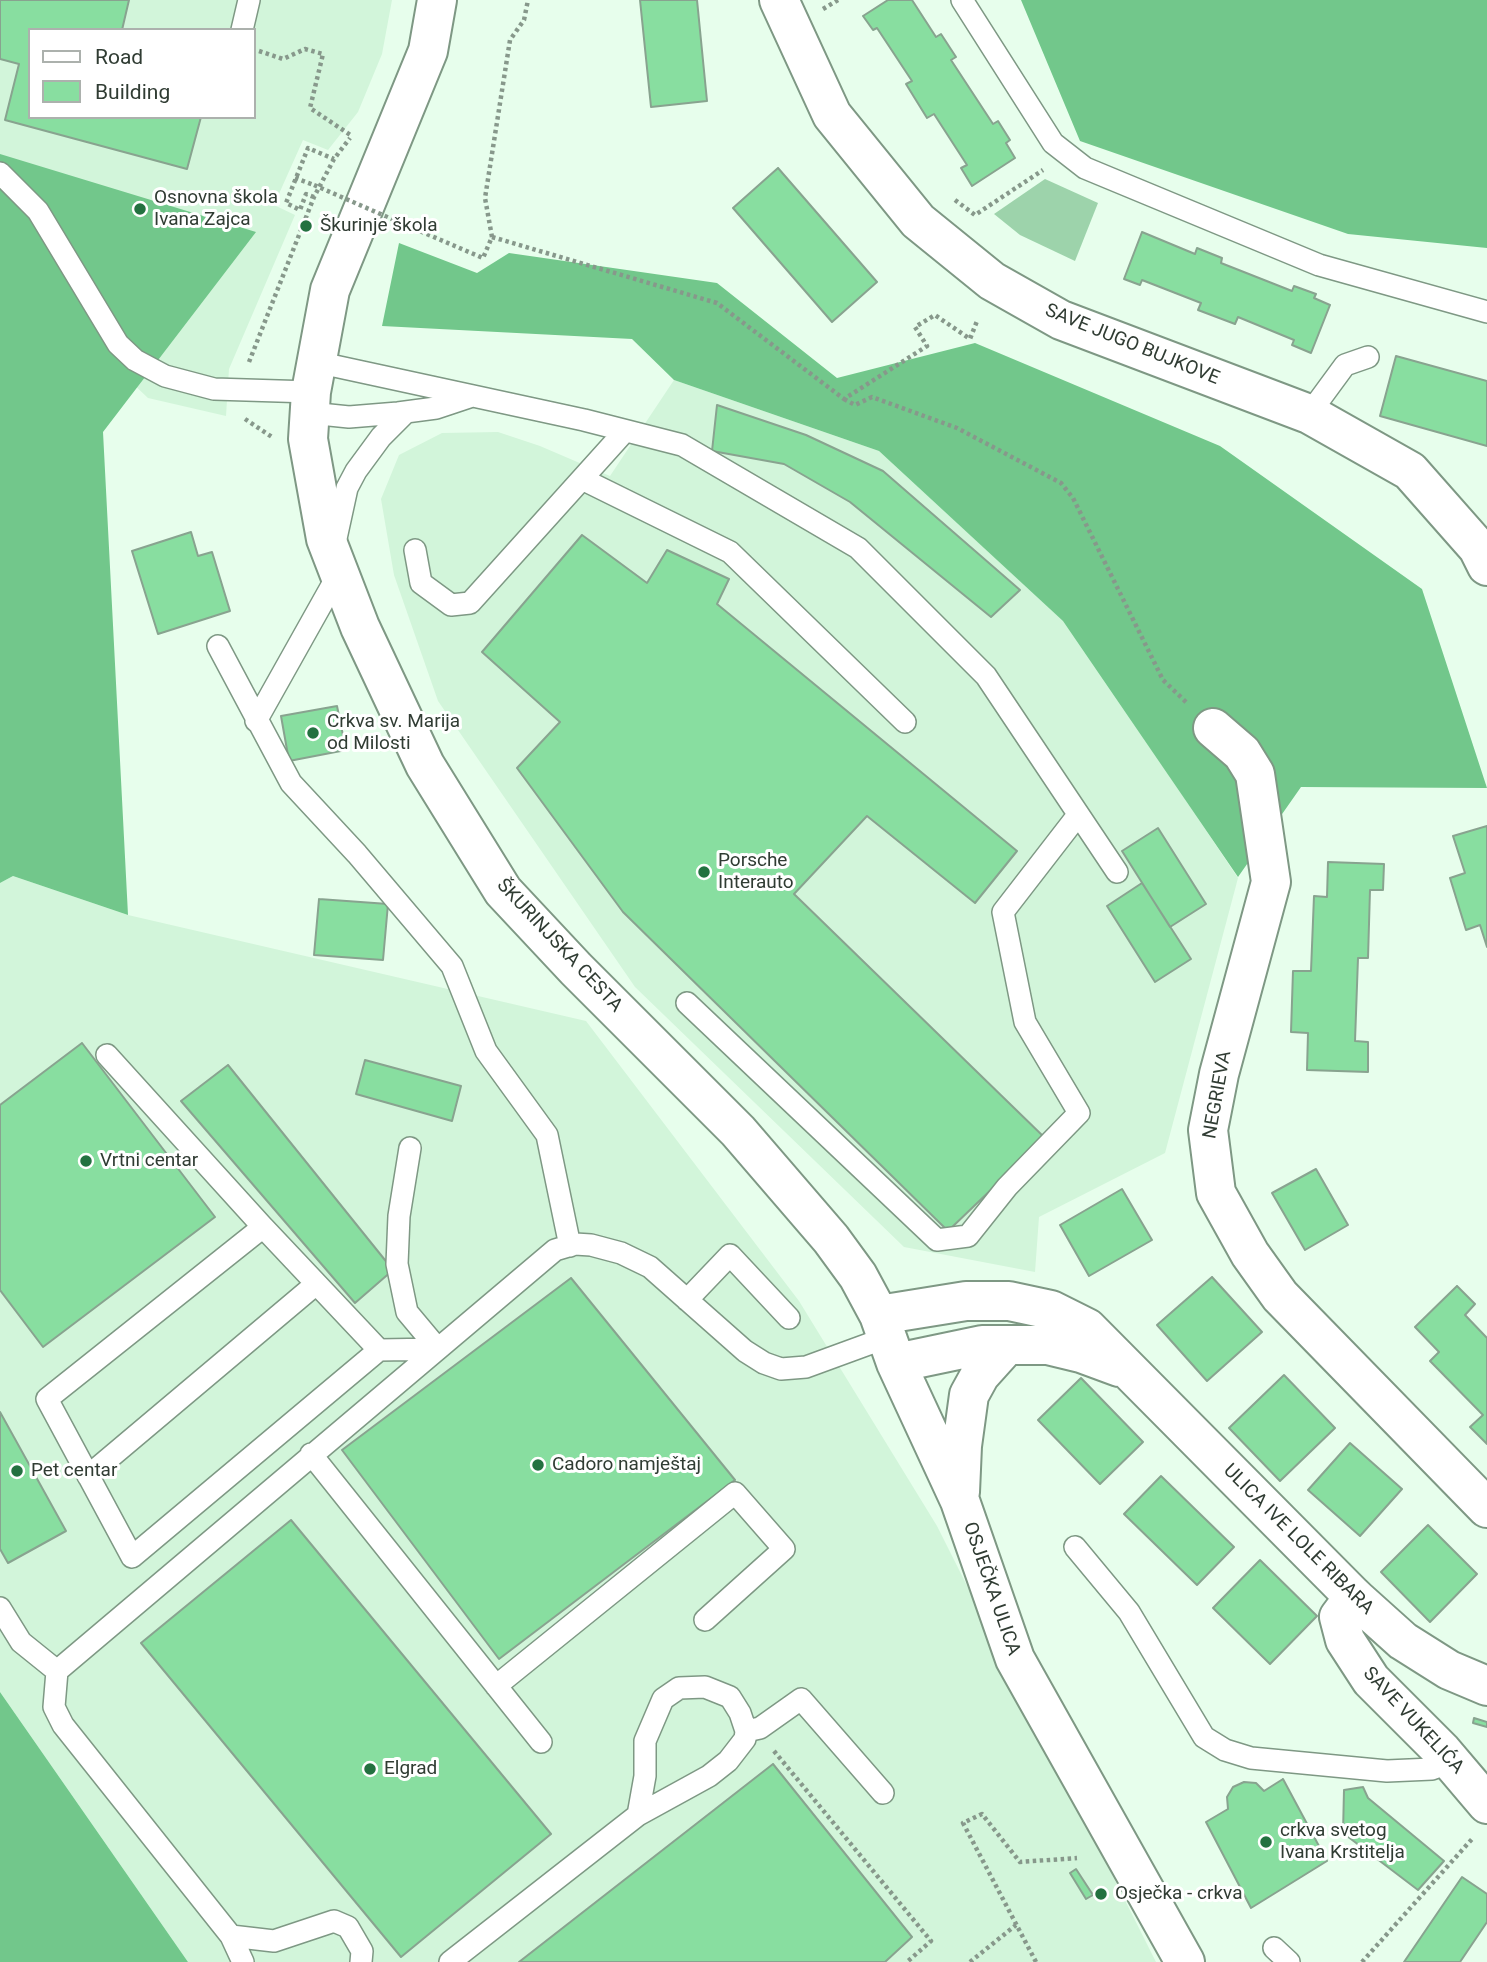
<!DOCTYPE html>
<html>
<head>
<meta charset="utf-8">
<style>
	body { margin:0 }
	#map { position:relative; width:1487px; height:1962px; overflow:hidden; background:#e7feec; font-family:Roboto,sans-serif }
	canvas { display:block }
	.legend { position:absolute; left:28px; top:28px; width:228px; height:91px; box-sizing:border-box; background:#fff; border:2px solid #acb1ad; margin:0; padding:9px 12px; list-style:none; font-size:21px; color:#303c33 }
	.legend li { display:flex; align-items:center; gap:14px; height:35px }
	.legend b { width:35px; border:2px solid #acb1ad }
</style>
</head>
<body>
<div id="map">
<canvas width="1487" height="1962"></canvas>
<ul class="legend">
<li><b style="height:9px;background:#fff"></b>Road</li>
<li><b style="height:19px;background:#88dea0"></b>Building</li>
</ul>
</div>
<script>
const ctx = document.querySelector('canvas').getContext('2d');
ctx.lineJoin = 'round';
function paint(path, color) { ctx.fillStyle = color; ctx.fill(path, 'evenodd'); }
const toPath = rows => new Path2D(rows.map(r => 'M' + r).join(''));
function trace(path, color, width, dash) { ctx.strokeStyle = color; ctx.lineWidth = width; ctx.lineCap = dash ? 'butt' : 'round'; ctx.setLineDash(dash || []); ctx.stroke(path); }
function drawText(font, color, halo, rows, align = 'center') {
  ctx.font = font + ' Roboto,sans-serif'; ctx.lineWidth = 6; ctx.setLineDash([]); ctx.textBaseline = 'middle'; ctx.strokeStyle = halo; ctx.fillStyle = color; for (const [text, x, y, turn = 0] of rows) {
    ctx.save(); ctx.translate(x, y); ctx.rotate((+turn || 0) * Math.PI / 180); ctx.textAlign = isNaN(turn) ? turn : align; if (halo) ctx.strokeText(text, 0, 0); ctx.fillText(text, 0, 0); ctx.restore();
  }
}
const built = toPath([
	[0,0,392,0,382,54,358,112,328,150,303,140,274,205,295,215,229,369,226,416,148,398,113,365,0,212],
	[30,30,254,30,254,117,30,117],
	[674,380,879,451,1068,625,1238,878,1165,1153,1039,1217,1035,1272,904,1247,635,987,438,701,394,575,381,499,399,455,442,433,498,432,540,446,610,476],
	[13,876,128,915,586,1021,799,1301,937,1526,1156,1962,188,1962,0,1692,0,883]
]);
const green = toPath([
	[1045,179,1098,203,1075,261,1020,235,994,214]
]);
const forest = toPath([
	[1021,0,1487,0,1487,248,1348,234,1080,141],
	[0,154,256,232,103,432,128,915,13,876,0,883],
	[399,243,477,273,509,253,717,283,837,378,975,343,1220,446,1422,589,1487,788,1301,787,1238,877,1063,621,879,451,674,380,632,339,382,326],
	[0,1692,188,1962,0,1962]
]);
const building = toPath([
	[0,0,129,0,122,30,30,30,30,117,201,117,187,169,5,120,19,64,0,59,0,0],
	[640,0,697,0,707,101,651,107,640,0],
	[888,0,912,0,936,37,941,34,956,57,951,60,993,124,998,121,1010,140,1006,143,1015,158,972,186,961,168,967,165,934,114,927,118,906,84,912,81,877,28,873,30,863,16,888,0],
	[778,168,877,282,832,322,733,208,778,168],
	[1142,232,1195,254,1197,248,1222,258,1221,263,1292,291,1294,286,1316,294,1314,298,1330,305,1311,353,1292,345,1294,340,1238,317,1235,324,1198,310,1201,303,1142,280,1140,285,1124,279,1142,232],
	[1396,356,1487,381,1487,446,1380,416,1396,356],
	[717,405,806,435,883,471,1020,590,991,617,850,502,784,464,712,451,717,405],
	[191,532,198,556,212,552,230,611,158,634,132,551,191,532],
	[582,535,647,583,667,550,729,579,717,604,1017,851,975,903,867,816,794,894,1045,1138,948,1231,623,912,517,768,560,722,482,652,582,535],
	[337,706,346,750,289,761,281,716,337,706],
	[1487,826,1487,947,1480,925,1466,930,1450,878,1465,873,1453,836,1487,826],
	[1158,828,1206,904,1170,927,1122,851,1158,828],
	[1328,862,1384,864,1383,890,1370,890,1368,958,1358,958,1355,1041,1368,1042,1368,1072,1307,1070,1308,1033,1291,1032,1293,971,1311,971,1314,896,1327,897,1328,862],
	[1142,883,1191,959,1155,982,1107,906,1142,883],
	[319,899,388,904,383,960,314,955,319,899],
	[82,1043,215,1217,43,1347,0,1290,0,1105,82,1043],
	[365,1060,461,1086,452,1121,356,1094,365,1060],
	[228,1065,393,1270,355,1303,181,1101,228,1065],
	[1316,1169,1348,1225,1305,1250,1272,1193,1316,1169],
	[1122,1189,1152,1240,1089,1276,1060,1225,1122,1189],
	[1212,1277,1262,1332,1207,1381,1157,1325,1212,1277],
	[571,1278,735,1480,499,1659,342,1450,571,1278],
	[1457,1286,1475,1304,1465,1315,1487,1338,1487,1444,1470,1427,1483,1415,1430,1361,1439,1352,1415,1327,1457,1286],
	[1284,1375,1335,1428,1280,1481,1229,1428,1284,1375],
	[1081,1378,1143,1442,1100,1484,1038,1420,1081,1378],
	[0,1412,66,1531,8,1563,0,1549,0,1412],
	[1350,1443,1402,1489,1360,1536,1308,1490,1350,1443],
	[1161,1476,1234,1547,1197,1585,1124,1514,1161,1476],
	[291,1520,551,1834,401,1957,141,1643,291,1520],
	[1428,1525,1477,1574,1430,1622,1381,1572,1428,1525],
	[1260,1560,1317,1616,1270,1664,1213,1608,1260,1560],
	[1474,1718,1487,1722,1487,1727,1473,1723,1474,1718],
	[773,1764,912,1937,885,1962,519,1962,773,1764],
	[1283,1779,1327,1861,1251,1908,1206,1822,1228,1809,1227,1797,1233,1787,1244,1782,1256,1783,1264,1791,1283,1779],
	[1363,1787,1368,1798,1444,1861,1418,1890,1343,1833,1344,1790,1363,1787],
	[1076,1869,1093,1895,1086,1899,1070,1873,1076,1869],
	[1462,1877,1487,1894,1487,1922,1460,1962,1404,1962,1462,1877]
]);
const path = toPath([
	[823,9,838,0],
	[259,51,283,59,305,49,323,54,310,108,352,136],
	[295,178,314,185],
	[314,197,306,194,300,210,286,203,308,148,334,159],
	[955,200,975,215,1043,170],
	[401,223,483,258,492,237,717,303,844,399,927,346,915,327,935,315,970,339,977,321],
	[492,237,485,198,510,40,524,20,528,0],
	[249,362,314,197,334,159,350,138],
	[844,399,855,405,872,397,957,428,1061,483,1073,498,1163,680,1187,703],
	[245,419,272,437],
	[774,1751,931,1941,907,1962],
	[970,1962,1016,1925],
	[1036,1962,963,1823,982,1814,1020,1862,1077,1858],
	[1362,1962,1472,1839]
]);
const service = toPath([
	[962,0,1053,143,1085,168,1319,265,1487,312],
	[242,30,249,0],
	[0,173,38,211,118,344,135,360,165,376,214,389,311,392],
	[316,362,584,420,682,445,858,548,986,676,1117,872],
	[310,413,349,417,398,413,436,408,472,396],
	[1309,414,1345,365,1368,357],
	[582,479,730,552,905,722],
	[335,543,347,488,356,471,381,437,406,412],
	[415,550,421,583,451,605,470,603,625,431],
	[218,646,291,783,357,854,452,966,486,1051,547,1135,570,1246],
	[256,721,339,573],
	[687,1003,937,1240,968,1236,1007,1187,1079,1113,1025,1022,1003,912,1078,815],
	[107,1055,263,1227],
	[410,1148,399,1216,397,1264,407,1312,438,1349],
	[687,1300,730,1255,789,1318],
	[379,1350,132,1557,47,1399,263,1227,379,1350,438,1349],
	[311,1454,541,1742],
	[88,1476,316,1284],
	[1075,1547,1129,1612,1204,1737,1225,1750,1251,1758,1387,1771,1432,1769,1451,1762],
	[0,1608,21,1642,57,1671,555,1250,575,1244,591,1245,621,1253,650,1267,745,1351,764,1363,781,1369,806,1367,888,1337],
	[57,1671,54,1707,63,1725,231,1936,243,1962],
	[496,1686,735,1493,784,1549,705,1620],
	[746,1731,760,1728,801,1699,883,1793],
	[231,1936,274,1941,334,1921,348,1927,362,1951,361,1962],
	[1274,1948,1289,1962],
	[450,1962,638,1815,709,1776,728,1761,745,1739,746,1731,740,1713,730,1697,705,1687,679,1688,663,1699,645,1741,645,1776,638,1815]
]);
const minor = toPath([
	[779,0,832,115,918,221,992,281,1061,320,1309,414,1410,471,1478,548,1487,566],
	[1213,728,1242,753,1255,774,1271,882,1219,1074,1208,1130,1216,1193,1250,1254,1280,1296,1487,1508],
	[1354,1597,1339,1617,1345,1640,1371,1680,1442,1751,1487,1804]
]);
const tertiary = toPath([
	[437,0,428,51,330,290,311,392,308,439,326,539,360,627,425,765,503,891,576,969,738,1131,831,1239,858,1276,879,1315,896,1363,960,1501,1015,1659,1185,1962],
	[879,1315,966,1301,1009,1301,1051,1310,1087,1328,1354,1597,1403,1641,1449,1670,1487,1686],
	[896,1363,982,1345,1048,1345,1081,1353,1119,1367],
	[960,1492,962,1446,969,1395,980,1375,1007,1345]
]);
const pathBridge = toPath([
	[314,185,401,223]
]);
const markers = [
	[140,209,7,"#237140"],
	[306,226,7,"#237140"],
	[313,733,7,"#237140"],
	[704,872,7,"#237140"],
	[86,1161,7,"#237140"],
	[538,1465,7,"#237140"],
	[17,1471,7,"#237140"],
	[370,1769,7,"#237140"],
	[1266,1842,7,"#237140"],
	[1101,1894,7,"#237140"]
];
const poiNames = [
	["Osnovna škola",154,198],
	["Ivana Zajca",154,220],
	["Škurinje škola",320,226],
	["Crkva sv. Marija",327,722],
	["od Milosti",327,744],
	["Porsche",718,861],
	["Interauto",718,883],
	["Vrtni centar",100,1161],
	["Cadoro namještaj",552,1465],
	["Pet centar",31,1471],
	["Elgrad",384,1769],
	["crkva svetog",1280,1831],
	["Ivana Krstitelja",1280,1853],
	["Osječka - crkva",1115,1894]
];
const streetNames = [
	["SAVE JUGO BUJKOVE",1132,345,22],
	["ŠKURINJSKA CESTA",559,946,47],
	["NEGRIEVA",1218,1095,-80],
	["ULICA IVE LOLE RIBARA",1298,1540,45],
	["OSJEČKA ULICA",991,1589,71],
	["SAVE VUKELIĆA",1413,1721,47]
];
paint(built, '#d2f5da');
paint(green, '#9dd3ab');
paint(forest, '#72c78b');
paint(building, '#88dea0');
trace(building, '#88a38f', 2);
trace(service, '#7e9884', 24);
trace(minor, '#7e9884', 42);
trace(tertiary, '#7e9884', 42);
trace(path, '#87988b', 4.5, [3.5, 3.5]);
trace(service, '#fff', 21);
trace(minor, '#fff', 38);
trace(tertiary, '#fff', 38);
trace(pathBridge, '#87988b', 4.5, [3.5, 3.5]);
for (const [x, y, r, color] of markers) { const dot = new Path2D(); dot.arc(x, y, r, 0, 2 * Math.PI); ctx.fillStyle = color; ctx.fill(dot); trace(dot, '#fff', 2.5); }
drawText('19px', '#303c33', '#fff', poiNames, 'left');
drawText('19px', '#303c33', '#fff', streetNames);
</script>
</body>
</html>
